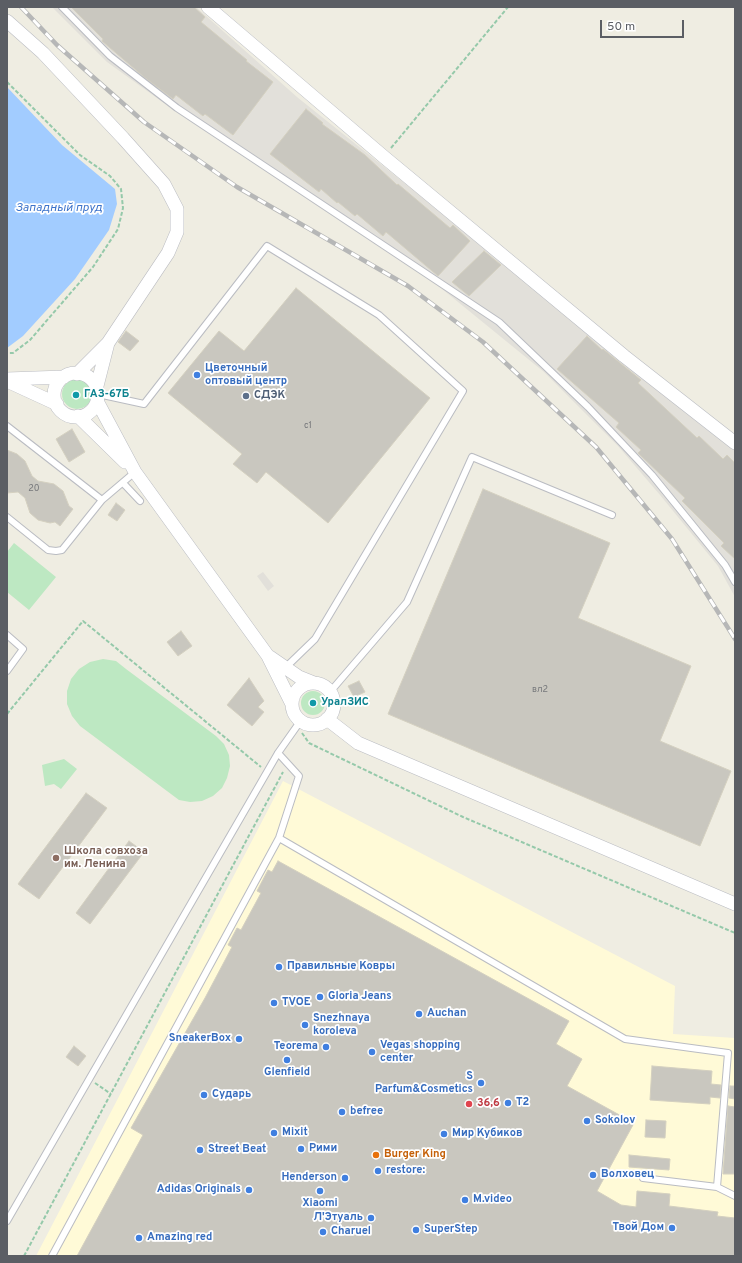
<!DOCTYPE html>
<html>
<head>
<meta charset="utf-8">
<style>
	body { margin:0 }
	#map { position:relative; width:742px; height:1263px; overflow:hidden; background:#efede2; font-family:Overpass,sans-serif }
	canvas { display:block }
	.frame { position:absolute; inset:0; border:8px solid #5b5e64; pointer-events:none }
	.scale { position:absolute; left:600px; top:20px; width:84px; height:18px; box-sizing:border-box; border:2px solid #5b5e64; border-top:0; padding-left:5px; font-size:12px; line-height:14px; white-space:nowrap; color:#5b5e64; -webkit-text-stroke:3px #fff; paint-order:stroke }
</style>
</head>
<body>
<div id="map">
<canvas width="742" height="1263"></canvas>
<div class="frame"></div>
<div class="scale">50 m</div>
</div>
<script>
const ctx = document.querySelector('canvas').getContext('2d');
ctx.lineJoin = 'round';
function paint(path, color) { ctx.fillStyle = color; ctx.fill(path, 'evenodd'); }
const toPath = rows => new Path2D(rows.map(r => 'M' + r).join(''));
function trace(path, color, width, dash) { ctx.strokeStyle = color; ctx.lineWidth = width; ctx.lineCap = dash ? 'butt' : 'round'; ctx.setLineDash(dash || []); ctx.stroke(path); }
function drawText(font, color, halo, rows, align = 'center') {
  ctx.font = font + ' Overpass,sans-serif'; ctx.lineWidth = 3.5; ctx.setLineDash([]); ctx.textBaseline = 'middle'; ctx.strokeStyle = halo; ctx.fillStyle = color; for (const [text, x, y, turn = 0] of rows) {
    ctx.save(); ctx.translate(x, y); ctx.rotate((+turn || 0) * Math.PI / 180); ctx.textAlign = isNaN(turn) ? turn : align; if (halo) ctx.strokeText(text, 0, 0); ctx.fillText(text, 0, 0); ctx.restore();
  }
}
const commercial = toPath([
	[283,781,675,986,673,1034,735,1038,735,1256,36,1256]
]);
const industrial = toPath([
	[52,7,196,7,297,97,735,448,735,597,718,566,660,495,618,446,544,372,377,236,161,101,107,62],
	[263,572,274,586,268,591,257,576]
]);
const green = toPath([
	'62 394a15 15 0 1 1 30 0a15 15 0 1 1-30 0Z',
	[14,543,56,577,29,610,7,592,7,552],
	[103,659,116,661,126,669,216,736,224,744,229,755,230,766,227,778,222,788,213,796,202,801,190,802,179,800,80,726,72,716,67,704,67,691,71,679,79,669,90,662],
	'301 703a12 12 0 1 1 24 0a12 12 0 1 1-24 0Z',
	[64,759,77,769,61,789,54,784,45,786,42,765]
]);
const water = toPath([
	[7,87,62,145,115,189,117,204,109,230,75,279,23,336,7,348]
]);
const building = toPath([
	[71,7,194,7,205,17,201,22,247,60,246,61,273,82,233,135,205,114,203,116,176,95,173,99,144,77,102,41,103,39,71,7],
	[306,109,323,123,322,124,365,155,397,185,398,184,450,228,453,225,470,241,438,276,386,232,383,236,357,214,355,216,338,202,337,203,321,189,319,192,270,154,306,109],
	[484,251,501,265,469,296,452,282,484,251],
	[296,288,430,398,328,523,266,472,257,483,233,464,242,454,168,393,219,331,244,351,296,288],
	[126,331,139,341,130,351,118,342,126,331],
	[587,336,602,350,603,349,641,380,638,383,697,438,699,436,723,459,727,455,735,463,735,559,721,546,724,543,682,501,685,498,638,453,641,450,616,427,619,423,557,369,587,336],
	[72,429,85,452,69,462,56,439,72,429],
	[7,450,17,454,25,461,32,476,38,481,54,484,63,491,69,506,73,509,60,526,55,522,50,523,38,520,30,513,25,498,18,492,7,493,7,450],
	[483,489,610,543,578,618,691,666,660,741,731,771,700,846,388,714,483,489],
	[116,503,125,510,117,521,108,515,116,503],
	[181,631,192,646,178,656,167,642,181,631],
	[249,678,264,701,258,707,264,712,252,726,227,705,249,678],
	[359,681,365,692,354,697,348,686,359,681],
	[86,793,107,808,39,899,18,884,86,793],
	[129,841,144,852,90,924,76,913,129,841],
	[278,861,569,1021,556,1044,582,1059,567,1086,634,1123,597,1191,621,1205,636,1207,637,1191,670,1194,669,1206,718,1212,717,1216,735,1218,735,1256,77,1256,143,1135,131,1128,205,998,232,947,228,945,237,928,241,930,261,893,257,891,268,870,272,872,278,861],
	[74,1046,86,1056,78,1066,66,1057,74,1046],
	[652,1066,712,1071,711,1084,721,1085,720,1098,710,1097,710,1104,650,1100,652,1066],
	[730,1086,735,1086,735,1099,729,1098,730,1086],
	[728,1106,735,1107,735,1174,723,1174,728,1106],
	[646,1120,666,1121,665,1138,645,1137,646,1120],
	[629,1155,670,1159,669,1170,629,1167,629,1155]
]);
const path = toPath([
	[7,82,80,155,110,176,121,189,123,208,118,229,93,267,30,340,13,353,7,353],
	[391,148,508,7],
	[7,714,83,621,261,767],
	[302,733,309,743,463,817,735,933],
	[95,1083,111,1094],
	[24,1256,283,772]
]);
const lane = toPath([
	[62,7,110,56,177,108,499,322,588,407,652,475,725,565,735,582],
	[98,394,144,404,267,246,379,315,463,391,315,639,285,668],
	[7,426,102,500],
	[123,483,140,501],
	[7,517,48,550,56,551,62,550,102,500,135,472],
	[7,635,23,649,7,671],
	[330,692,407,602,472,457,612,515],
	[279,838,625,1039,728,1053,717,1187],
	[643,1178,717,1187,735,1196],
	[7,1221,278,753,297,726,303,722],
	[52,1256,279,838,299,776,278,753]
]);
const street = toPath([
	[208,7,384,157,624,356,735,443],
	[7,21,43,53,123,138,164,184,177,209,177,232,168,253,108,343,77,374],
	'54 395a22 22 0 1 1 44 0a22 22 0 1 1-44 0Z',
	[7,379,64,377],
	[7,381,57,404],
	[97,386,108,343],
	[97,401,135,472,268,656,292,704],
	[78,416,125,462],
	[270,657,299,677,314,683],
	'292 704a21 21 0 1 1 42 0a21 21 0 1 1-42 0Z',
	[327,719,358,743,735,904]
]);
const rail = toPath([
	[21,7,57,45,144,122,237,187,408,286,483,342,596,447,672,539,735,639]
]);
const markers = [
	[197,375,4,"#3f7fe0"],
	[76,395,4,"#0f9aa8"],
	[246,396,4,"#5c6f8a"],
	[313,703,4,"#0f9aa8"],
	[56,858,4,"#8d6e63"],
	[279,967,4,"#3f7fe0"],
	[320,997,4,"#3f7fe0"],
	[274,1003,4,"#3f7fe0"],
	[419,1014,4,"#3f7fe0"],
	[305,1025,4,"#3f7fe0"],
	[239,1039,4,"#3f7fe0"],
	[326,1047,4,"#3f7fe0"],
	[372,1052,4,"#3f7fe0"],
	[287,1060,4,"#3f7fe0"],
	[481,1083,4,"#3f7fe0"],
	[204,1095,4,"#3f7fe0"],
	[508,1103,4,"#3f7fe0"],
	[469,1104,4,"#e0444e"],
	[342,1112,4,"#3f7fe0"],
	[587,1121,4,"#3f7fe0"],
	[274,1133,4,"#3f7fe0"],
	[444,1134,4,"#3f7fe0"],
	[301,1149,4,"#3f7fe0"],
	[200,1150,4,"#3f7fe0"],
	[376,1155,4,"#e8710a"],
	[378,1171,4,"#3f7fe0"],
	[593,1175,4,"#3f7fe0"],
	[345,1178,4,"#3f7fe0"],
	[249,1190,4,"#3f7fe0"],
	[320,1191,4,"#3f7fe0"],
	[465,1200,4,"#3f7fe0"],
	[371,1218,4,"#3f7fe0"],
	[672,1228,4,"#3f7fe0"],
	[416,1230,4,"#3f7fe0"],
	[323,1232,4,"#3f7fe0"],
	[139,1238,4,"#3f7fe0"]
];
const numberNames = [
	["с1",308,426],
	["20",34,489],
	["вл2",540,690]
];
const shopNames = [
	["Цветочный",205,369],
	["оптовый центр",205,382],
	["Правильные Ковры",287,967],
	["Gloria Jeans",328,997],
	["TVOE",282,1003],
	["Auchan",427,1014],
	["Snezhnaya",313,1019],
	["koroleva",313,1032],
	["SneakerBox",231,1039,"right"],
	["Vegas shopping",380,1046],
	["center",380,1059],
	["Teorema",318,1047,"right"],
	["Glenfield",287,1073,"center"],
	["S",473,1077,"right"],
	["Parfum&Cosmetics",473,1090,"right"],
	["Сударь",212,1095],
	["T2",516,1103],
	["befree",350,1112],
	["Sokolov",595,1121],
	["Mixit",282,1133],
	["Мир Кубиков",452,1134],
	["Рими",309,1149],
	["Street Beat",208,1150],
	["restore:",386,1171],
	["Волховец",601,1175],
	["Henderson",337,1178,"right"],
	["Adidas Originals",241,1190,"right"],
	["M.video",473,1200],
	["Xiaomi",320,1204,"center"],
	["Л'Этуаль",363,1218,"right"],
	["Твой Дом",664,1228,"right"],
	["SuperStep",424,1230],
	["Charuel",331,1232],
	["Amazing red",147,1238]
];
const cultureNames = [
	["ГАЗ-67Б",84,395],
	["УралЗИС",321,703]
];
const serviceNames = [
	["СДЭК",254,396]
];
const educationNames = [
	["Школа совхоза",64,852],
	["им. Ленина",64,865]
];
const healthNames = [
	["36,6",477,1104]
];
const foodNames = [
	["Burger King",384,1155]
];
const waterNames = [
	["Западный пруд",59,209]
];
paint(commercial, '#fffad7');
paint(industrial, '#e2e0da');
paint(green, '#bde8c2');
paint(water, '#a2ccff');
paint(building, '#c9c7bf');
trace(building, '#d4d0c0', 1);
trace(lane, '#babcc2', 8);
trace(street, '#babcc2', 14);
trace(path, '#95c9aa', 2, [4, 2]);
trace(lane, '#fff', 6);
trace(street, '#fff', 13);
trace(rail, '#b6b7b7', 4.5);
trace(rail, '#fff', 3, [9]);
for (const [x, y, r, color] of markers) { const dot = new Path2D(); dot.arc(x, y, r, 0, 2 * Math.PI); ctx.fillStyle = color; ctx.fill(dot); trace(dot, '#fff', 1.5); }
drawText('9px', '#76787b', null, numberNames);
drawText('bold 11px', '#366cbe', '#fff', shopNames, 'left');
drawText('bold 11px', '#0d838f', '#fff', cultureNames, 'left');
drawText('bold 11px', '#4e5e75', '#fff', serviceNames, 'left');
drawText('bold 11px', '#785e54', '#fff', educationNames, 'left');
drawText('bold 11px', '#be3a42', '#fff', healthNames, 'left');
drawText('bold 11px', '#c56008', '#fff', foodNames, 'left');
drawText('italic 12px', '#3d73ca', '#fff', waterNames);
</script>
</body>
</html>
